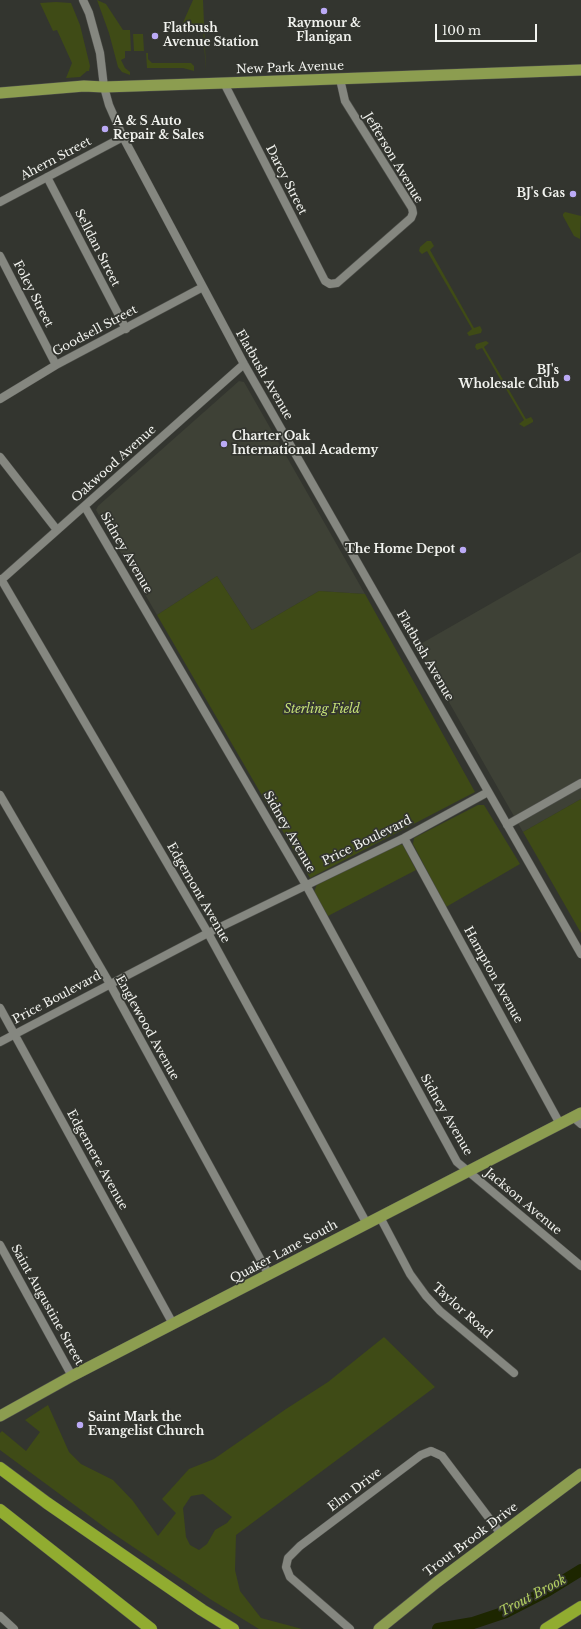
<!DOCTYPE html>
<html>
<head>
<meta charset="utf-8">
<style>
	body { margin:0 }
	#map { position:relative; width:581px; height:1629px; overflow:hidden; background:#33352f; font-family:"Libre Baskerville",serif }
	canvas { display:block }
	.scale { position:absolute; left:435px; top:24px; width:102px; height:18px; box-sizing:border-box; border:2px solid #f2f3ef; border-top:0; padding-left:5px; font-size:12px; line-height:14px; white-space:nowrap; color:#f2f3ef; -webkit-text-stroke:3px #33352f; paint-order:stroke }
</style>
</head>
<body>
<div id="map">
<canvas width="581" height="1629"></canvas>
<div class="scale">100 m</div>
</div>
<script>
const ctx = document.querySelector('canvas').getContext('2d');
ctx.lineJoin = 'round';
function paint(path, color) { ctx.fillStyle = color; ctx.fill(path, 'evenodd'); }
const toPath = rows => new Path2D(rows.map(r => 'M' + r).join(''));
function trace(path, color, width, dash) { ctx.strokeStyle = color; ctx.lineWidth = width; ctx.lineCap = dash ? 'butt' : 'round'; ctx.setLineDash(dash || []); ctx.stroke(path); }
function drawText(font, color, halo, rows, align = 'center') {
  ctx.font = font + ' "Libre Baskerville",serif'; ctx.lineWidth = 3.5; ctx.setLineDash([]); ctx.textBaseline = 'middle'; ctx.strokeStyle = halo; ctx.fillStyle = color; for (const [text, x, y, turn = 0] of rows) {
    ctx.save(); ctx.translate(x, y); ctx.rotate((+turn || 0) * Math.PI / 180); ctx.textAlign = isNaN(turn) ? turn : align; if (halo) ctx.strokeText(text, 0, 0); ctx.fillText(text, 0, 0); ctx.restore();
  }
}
const built = toPath([
	[239,381,244,382,365,594,319,591,252,630,217,576,157,615,96,510,98,506],
	[581,552,581,799,523,832,417,646]
]);
const green = toPath([
	[97,0,106,4,123,30,130,30,131,51,125,51,125,58,121,60,125,68,130,72,130,75,122,72,118,67,109,33],
	[193,0,203,0,206,71,203,29,171,31,171,28,181,27],
	[56,2,71,3,80,25,90,66,89,71,87,71,80,77,66,78,72,63,57,30,53,31,40,3],
	[133,34,143,34,144,51,134,51],
	[146,53,148,53,148,59,152,63,191,63,194,66,194,71,183,68,147,68],
	[565,212,581,216,580,239,574,236,563,216,563,214],
	[427,241,431,241,434,246,430,250,474,328,480,326,482,330,481,333,469,336,467,333,472,329,427,251,422,254,419,251,420,247],
	[486,341,489,343,484,347,526,419,531,417,533,420,533,422,524,427,519,424,524,420,482,348,477,350,475,347,476,344],
	[217,576,252,630,319,591,365,594,475,792,310,878,157,615],
	[581,799,581,933,523,832],
	[478,805,484,805,520,864,446,907,413,844,414,838],
	[397,843,403,845,416,870,328,916,314,892,317,884],
	[384,1337,435,1387,236,1535,235,1570,240,1591,261,1618,302,1629,259,1629,210,1599,111,1532,0,1450,0,1433,2,1431,26,1451,40,1432,25,1420,48,1405,69,1452,81,1464,113,1480,133,1501,158,1536,176,1513,162,1499,189,1469,214,1459,286,1409,328,1382],
	[203,1494,232,1517,227,1523,215,1530,207,1544,199,1550,190,1545,186,1537,183,1508,191,1496]
]);
const river = toPath([
	[438,1629,473,1623,506,1612,547,1591,581,1570]
]);
const minor = toPath([
	[83,0,89,13,100,53,104,87,109,105,123,137,244,364,581,954],
	[224,83,325,281,330,284,337,283,411,218,413,213,412,208,345,101,340,79],
	[47,177,126,329],
	[0,202,123,137],
	[0,256,56,365],
	[0,399,56,365,203,287],
	[0,457,57,530],
	[85,507,306,885,457,1162,581,1266],
	[1,579,208,933,367,1224],
	[0,581,244,364],
	[0,795,110,984,269,1275],
	[507,825,581,783],
	[404,838,560,1124],
	[0,1008,173,1324],
	[0,1042,208,933,404,838,488,792],
	[573,1117,581,1124],
	[380,1217,410,1274,426,1296,440,1311,514,1373],
	[0,1245,72,1376],
	[0,1616,14,1629],
	[350,1629,290,1577,286,1567,288,1558,300,1546,421,1455,431,1451,442,1456,501,1534]
]);
const major = toPath([
	[0,93,84,86,104,87,224,83,581,70],
	[0,1416,72,1376,581,1113],
	[379,1629,437,1582,581,1474]
]);
const highway = toPath([
	[0,1468,47,1503,202,1610,233,1629],
	[0,1510,151,1629],
	[546,1629,581,1607]
]);
const markers = [
	[324,11,4,"#bbaaf6"],
	[155,36,4,"#bbaaf6"],
	[105,129,4,"#bbaaf6"],
	[573,194,4,"#bbaaf6"],
	[567,378,4,"#bbaaf6"],
	[224,444,4,"#bbaaf6"],
	[463,550,4,"#bbaaf6"],
	[80,1425,4,"#bbaaf6"]
];
const poiNames = [
	["Raymour &",324,24,"center"],
	["Flanigan",324,38,"center"],
	["Flatbush",163,29],
	["Avenue Station",163,43],
	["A & S Auto",113,122],
	["Repair & Sales",113,136],
	["BJ's Gas",565,194,"right"],
	["BJ's",559,371,"right"],
	["Wholesale Club",559,385,"right"],
	["Charter Oak",232,437],
	["International Academy",232,451],
	["The Home Depot",455,550,"right"],
	["Saint Mark the",88,1418],
	["Evangelist Church",88,1432]
];
const streetNames = [
	["New Park Avenue",290,68,-2],
	["Jefferson Avenue",393,158,59],
	["Ahern Street",56,159,-28],
	["Darcy Street",286,180,63],
	["Selldan Street",97,248,63],
	["Foley Street",33,294,63],
	["Goodsell Street",95,331,-28],
	["Flatbush Avenue",264,375,60],
	["Oakwood Avenue",114,464,-42],
	["Sidney Avenue",126,553,60],
	["Flatbush Avenue",425,656,60],
	["Sidney Avenue",289,832,60],
	["Price Boulevard",367,841,-26],
	["Edgemont Avenue",198,893,60],
	["Hampton Avenue",493,975,61],
	["Price Boulevard",57,998,-28],
	["Englewood Avenue",147,1028,61],
	["Sidney Avenue",446,1115,60],
	["Edgemere Avenue",97,1160,61],
	["Jackson Avenue",523,1202,40],
	["Quaker Lane South",284,1252,-28],
	["Saint Augustine Street",47,1305,61],
	["Taylor Road",462,1311,42],
	["Elm Drive",355,1490,-37],
	["Trout Brook Drive",471,1540,-37]
];
const parkNames = [
	["Sterling Field",322,710]
];
const waterNames = [
	["Trout Brook",533,1596,-28]
];
paint(built, '#3e4136');
paint(green, '#3f4b16');
trace(river, '#1d2600', 12);
trace(minor, '#4f504b', 9);
trace(major, '#4f504b', 12);
trace(highway, '#4f504b', 13);
trace(minor, '#858780', 8);
trace(major, '#8c9d50', 11);
trace(highway, '#91ac30', 12);
for (const [x, y, r, color] of markers) { const dot = new Path2D(); dot.arc(x, y, r, 0, 2 * Math.PI); ctx.fillStyle = color; ctx.fill(dot); trace(dot, '#33352f', 1.5); }
drawText('bold 12px', '#f2f3ef', '#33352f', poiNames, 'left');
drawText('12px', '#f2f3ef', '#33352f', streetNames);
drawText('italic 12px', '#c7e377', '#33352f', parkNames);
drawText('italic 13px', '#b0cb60', '#33352f', waterNames);
</script>
</body>
</html>
